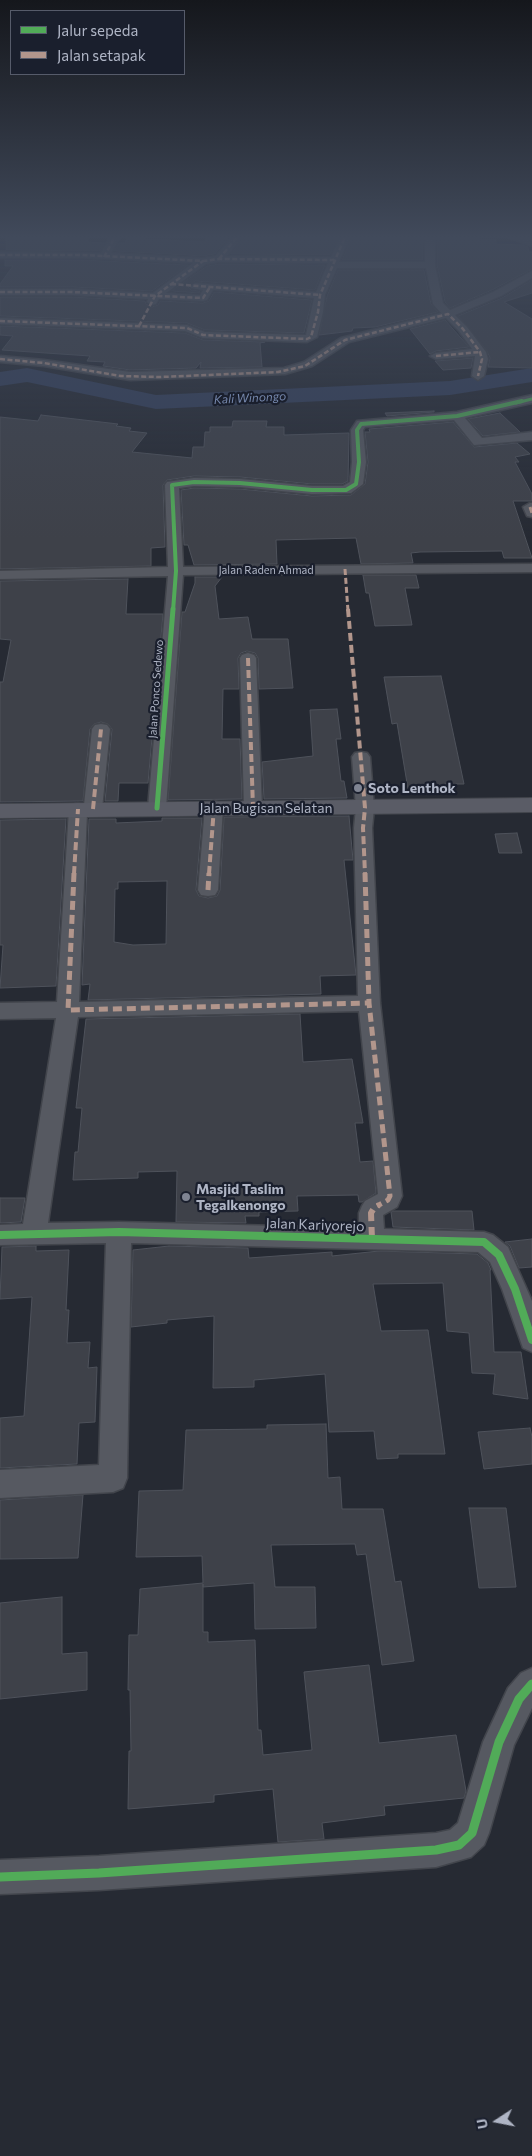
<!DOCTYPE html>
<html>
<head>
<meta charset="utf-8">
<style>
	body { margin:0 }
	#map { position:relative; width:532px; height:2156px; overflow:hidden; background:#262a33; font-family:Commissioner,sans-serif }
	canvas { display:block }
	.legend { position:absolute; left:10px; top:10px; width:175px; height:65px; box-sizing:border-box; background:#1a1f2d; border:1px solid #565b6a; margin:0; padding:6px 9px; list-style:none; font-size:15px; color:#afb5c5 }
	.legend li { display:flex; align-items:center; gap:10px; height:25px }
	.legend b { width:25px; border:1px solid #565b6a }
	.north { position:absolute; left:472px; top:2096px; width:50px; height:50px; -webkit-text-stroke:4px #1a1f2d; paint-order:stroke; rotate:259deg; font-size:14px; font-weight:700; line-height:20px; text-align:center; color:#afb5c5 }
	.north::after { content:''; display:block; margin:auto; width:18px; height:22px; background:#afb5c5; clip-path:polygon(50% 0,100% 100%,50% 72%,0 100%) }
</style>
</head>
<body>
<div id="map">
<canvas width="532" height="2156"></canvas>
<ul class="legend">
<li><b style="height:6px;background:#51ab58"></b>Jalur sepeda</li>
<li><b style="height:6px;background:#b2968c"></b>Jalan setapak</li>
</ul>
<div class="north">U</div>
</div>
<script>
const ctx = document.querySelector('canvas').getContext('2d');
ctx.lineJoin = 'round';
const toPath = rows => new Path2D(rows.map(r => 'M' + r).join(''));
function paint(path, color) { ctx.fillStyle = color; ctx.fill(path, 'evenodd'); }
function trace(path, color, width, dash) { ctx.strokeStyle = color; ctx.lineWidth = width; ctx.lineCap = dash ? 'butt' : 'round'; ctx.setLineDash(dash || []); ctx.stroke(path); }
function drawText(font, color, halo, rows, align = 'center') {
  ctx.font = font + ' Commissioner,sans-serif'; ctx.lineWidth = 4.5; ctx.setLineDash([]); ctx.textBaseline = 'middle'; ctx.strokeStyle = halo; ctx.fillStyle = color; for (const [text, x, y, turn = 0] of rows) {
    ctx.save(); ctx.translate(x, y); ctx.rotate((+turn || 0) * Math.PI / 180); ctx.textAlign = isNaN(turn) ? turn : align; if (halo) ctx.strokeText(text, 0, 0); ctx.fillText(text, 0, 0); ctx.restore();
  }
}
const river = toPath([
	[27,368,156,395,450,381,532,368,532,382,450,395,156,409,27,382,0,386,0,372,27,368]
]);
const building = toPath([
	[6,237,88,237,88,242,105,243,100,251,6,250,6,237],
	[206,237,229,237,215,254,203,256,114,251,119,243,125,243,127,238,206,242,206,237],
	[244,237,338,237,330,255,231,254,244,237],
	[352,237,423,237,423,260,342,260,352,237],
	[437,237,480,237,479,239,496,240,496,244,523,245,528,247,529,252,532,252,532,269,492,290,450,308,445,302,437,265,437,237],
	[5,260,83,260,188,265,152,291,72,287,0,287,0,284,13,266,5,266,5,260],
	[219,264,325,265,315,290,195,281,188,287,191,290,200,291,199,293,171,291,207,266,219,264],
	[338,270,424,270,431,304,438,312,375,327,353,328,352,331,319,335,327,296,338,270],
	[532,280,532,293,504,302,532,319,532,368,488,367,490,358,487,351,458,316,502,298,532,280],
	[214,292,312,300,304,333,205,330,187,323,0,316,0,297,72,297,145,301,146,304,152,307,158,305,160,301,203,303,209,301,214,292],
	[445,320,469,347,436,351,430,354,410,329,445,320],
	[0,326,185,333,203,340,265,342,260,343,262,367,200,368,201,362,196,368,130,370,103,366,105,362,87,361,90,356,2,350,13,336,0,335,0,326],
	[473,358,471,368,443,370,435,361,473,358],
	[434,411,434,412,387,416,385,413,434,411],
	[500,413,520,432,483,436,468,419,500,413],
	[41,415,118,424,116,426,131,428,129,431,147,433,132,452,192,458,193,447,204,447,205,432,210,432,210,427,232,427,233,421,267,421,266,427,284,427,284,435,349,433,348,481,342,484,312,484,240,477,194,476,167,480,163,485,165,547,151,548,151,566,0,569,0,417,38,421,41,415],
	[453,422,474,447,517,443,530,454,515,457,519,462,515,462,532,494,532,501,513,501,532,558,504,558,502,551,420,552,411,553,413,563,361,564,356,538,276,540,277,564,194,565,188,545,184,545,181,490,194,488,240,489,312,496,351,495,365,484,368,462,365,432,370,432,369,429,453,422],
	[363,575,416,575,419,588,405,588,412,625,375,626,369,593,366,593,363,575],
	[195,577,222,577,215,586,219,619,248,617,252,639,288,639,293,688,259,689,258,658,255,653,247,651,241,653,238,658,239,689,223,689,222,739,240,739,242,799,168,800,182,612,185,612,195,583,195,577],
	[128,579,126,614,163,614,148,783,119,783,118,801,105,801,112,729,108,724,101,722,94,724,90,729,83,801,0,802,0,682,3,682,11,640,0,639,0,581,128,579],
	[441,676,464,784,445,784,446,789,408,789,397,723,392,724,384,677,441,676],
	[337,709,341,739,336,739,341,781,344,781,347,798,264,799,262,762,313,756,310,710,337,709],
	[349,816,353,860,344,860,356,975,320,976,321,994,88,1000,90,984,82,985,89,819,116,819,116,823,162,821,162,818,202,818,196,890,199,896,208,898,217,896,220,890,224,817,349,816],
	[167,881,166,944,133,945,114,942,115,889,118,889,118,882,167,881],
	[66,819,56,986,0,988,3,945,0,945,0,820,66,819],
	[517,833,522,853,499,853,495,834,517,833],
	[300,1014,303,1062,352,1059,363,1123,355,1123,360,1162,373,1161,376,1193,362,1202,359,1202,358,1195,297,1196,298,1211,259,1212,259,1216,245,1216,246,1223,176,1222,177,1171,138,1172,138,1178,73,1180,75,1152,78,1152,82,1108,76,1108,86,1019,300,1014],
	[0,1198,25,1198,21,1222,0,1223,0,1198],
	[393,1211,472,1211,474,1230,393,1227,391,1212,393,1211],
	[532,1239,532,1267,519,1268,510,1246,505,1242,532,1239],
	[36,1246,36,1251,69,1250,66,1310,69,1310,67,1343,90,1342,88,1368,97,1367,95,1422,79,1423,77,1464,0,1468,0,1418,24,1416,32,1297,0,1299,2,1247,36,1246],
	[169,1246,248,1248,249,1258,332,1252,332,1256,379,1251,477,1254,488,1263,491,1270,490,1270,494,1352,521,1352,528,1399,493,1394,495,1374,472,1373,469,1333,447,1331,443,1283,373,1284,381,1331,428,1330,445,1454,398,1454,398,1458,377,1459,374,1431,329,1432,325,1374,254,1380,254,1387,213,1388,214,1316,167,1320,167,1323,131,1327,133,1250,169,1246],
	[326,1424,328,1478,340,1477,342,1509,383,1509,395,1582,401,1581,414,1661,382,1665,366,1554,357,1555,355,1544,271,1545,275,1587,315,1587,316,1628,255,1629,254,1583,203,1587,203,1584,203,1632,208,1632,208,1642,255,1640,258,1730,261,1730,263,1755,312,1750,304,1672,369,1665,379,1743,456,1735,466,1791,464,1798,384,1806,385,1815,322,1823,324,1839,278,1842,273,1789,214,1795,214,1802,128,1809,129,1751,131,1751,130,1690,128,1690,129,1635,138,1635,140,1589,203,1583,202,1556,136,1557,139,1491,183,1490,186,1430,267,1429,267,1425,326,1424],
	[530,1428,532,1437,532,1464,484,1469,478,1432,530,1428],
	[83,1495,78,1558,0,1559,0,1500,83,1495],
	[469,1508,506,1508,516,1587,479,1588,469,1508],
	[62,1597,62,1654,87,1652,87,1690,0,1699,0,1603,62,1597]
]);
const street = toPath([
	[110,237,120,237,111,253,203,258,216,256,232,237,242,237,227,256,331,257,340,237,350,237,339,262,425,262,425,237,435,237,435,265,443,303,450,310,493,292,532,271,532,278,501,296,455,315,467,327,486,352,488,359,484,376,478,380,472,376,475,356,436,359,430,356,436,353,472,349,459,331,446,318,349,342,312,366,285,374,130,380,44,366,0,362,0,356,44,360,130,372,284,368,304,362,341,338,441,313,433,304,426,268,337,268,325,295,323,312,317,337,307,342,203,338,185,331,0,324,0,318,187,325,205,332,306,335,314,298,213,290,207,300,203,301,159,299,156,304,152,305,147,302,148,299,72,295,0,295,0,289,72,289,153,293,193,263,83,258,0,258,0,252,101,253,110,237],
	[219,262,328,263,316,292,195,283,190,286,191,288,203,290,200,295,166,293,206,264,219,262],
	[508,237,523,237,532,240,532,246,508,237],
	[532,395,532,403,465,418,482,438,532,432,532,440,474,445,454,420,365,427,363,430,366,462,363,484,351,493,312,494,240,487,194,486,179,488,183,567,532,564,532,572,183,575,166,808,163,812,157,814,151,812,148,808,168,576,0,579,0,571,168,567,165,485,167,482,194,478,240,479,312,486,343,486,350,482,352,462,351,430,357,421,457,412,532,395],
	[530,503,532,503,532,517,527,516,523,507,530,503],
	[248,653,254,655,256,658,262,808,259,812,253,814,247,812,244,808,240,658,242,655,248,653],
	[101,724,107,725,110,729,102,809,99,813,93,815,87,813,79,1002,358,996,354,828,356,808,352,757,355,753,361,752,367,753,370,757,374,808,372,828,380,1003,402,1196,397,1207,383,1215,384,1229,484,1232,493,1235,508,1247,532,1301,532,1352,523,1348,502,1289,490,1262,478,1252,131,1243,127,1478,123,1488,113,1492,0,1498,0,1470,99,1465,106,1243,0,1245,0,1225,23,1224,56,1018,0,1019,0,1003,57,1002,69,809,72,805,78,803,84,805,92,729,95,725,101,724],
	[359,1011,378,1194,365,1201,362,1206,359,1213,359,1228,119,1222,48,1223,78,1017,359,1011],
	[214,801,220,803,223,807,218,890,215,895,208,896,201,895,198,890,205,807,208,803,214,801],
	[532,1668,532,1708,514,1745,489,1833,484,1845,471,1857,436,1867,99,1890,0,1894,0,1860,99,1856,436,1833,450,1830,458,1823,483,1742,508,1688,521,1673,532,1668]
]);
const secondary = toPath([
	[532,798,532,812,0,818,0,804,532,798]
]);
const quietFar4 = toPath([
	[0,255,83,255,203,261,219,259,334,260],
	[104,257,115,237],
	[219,259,237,237],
	[171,284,320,295],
	[0,292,72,292,203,298,210,287],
	[0,321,187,328,203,335,307,339,311,337,318,312,320,295,345,237],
	[139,326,155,296,203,261],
	[436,356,480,352],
	[0,359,44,363,121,376,160,377,278,372,305,366,345,340,448,314,463,329,480,352,482,359,478,376]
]);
const quietFar3 = toPath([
	[530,507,532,513],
	[345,569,348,611]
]);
const quietFar2 = toPath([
	[348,609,365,808,363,828,365,874],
	[248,658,253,808],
	[93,809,101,729],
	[74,874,78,809],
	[209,874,214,807]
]);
const quietFar1 = toPath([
	[74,873,68,1010,369,1003],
	[365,873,369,1003,390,1196,388,1200,377,1206],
	[208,890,209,873]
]);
const quiet = toPath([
	[372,1239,371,1213,374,1208,379,1205]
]);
const cyclewayFar4 = toPath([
	[516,403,532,399]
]);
const cyclewayFar3 = toPath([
	[173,611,176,571,172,485,194,482,240,483,312,490,346,490,356,484,359,462,357,430,361,424,457,416,522,401]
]);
const cyclewayFar2 = toPath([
	[157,808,173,609]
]);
const cyclewayFar1 = toPath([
	[0,1235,119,1232,484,1242,499,1255,515,1289,532,1340]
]);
const cycleway = toPath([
	[0,1877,99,1873,436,1850,459,1845,472,1833,499,1742,519,1699,532,1684]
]);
const markers = [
	[358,788,5,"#7f8492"],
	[186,1197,5,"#7f8492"]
];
const farStreetnames = [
	["Jalan Raden Ahmad",266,570],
	["Jalan Ponco Sedewo",156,689,-86]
];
const farWaternames = [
	["Kali Winongo",250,398,-3]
];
const poiNames = [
	["Soto Lenthok",368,788],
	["Masjid Taslim",196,1189],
	["Tegalkenongo",196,1205]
];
const streetNames = [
	["Jalan Bugisan Selatan",266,808],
	["Jalan Kariyorejo",315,1225,2]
];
paint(river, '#333f5b');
paint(building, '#3e4149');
trace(building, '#4e525b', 1);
trace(street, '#42454c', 3);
trace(secondary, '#42454c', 2);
paint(street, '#565961');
paint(secondary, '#5a5c66');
trace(quietFar4, '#b2968c', 2.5, [5, 2.5]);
trace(quietFar3, '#b2968c', 3, [6, 3]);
trace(quietFar2, '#b2968c', 4, [8, 4]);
trace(quietFar1, '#b2968c', 5, [9, 5]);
trace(quiet, '#b2968c', 6, [12, 6]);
trace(cyclewayFar4, '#51ab58', 3);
trace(cyclewayFar3, '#51ab58', 4);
trace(cyclewayFar2, '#51ab58', 5);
trace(cyclewayFar1, '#51ab58', 8);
trace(cycleway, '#51ab58', 9);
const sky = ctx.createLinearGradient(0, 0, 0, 539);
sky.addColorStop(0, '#15171c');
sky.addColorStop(0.44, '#414a5b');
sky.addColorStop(1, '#414a5b00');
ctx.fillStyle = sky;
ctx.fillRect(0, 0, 532, 539);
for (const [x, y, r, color] of markers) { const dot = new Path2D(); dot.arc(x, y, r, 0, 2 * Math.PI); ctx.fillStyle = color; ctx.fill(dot); trace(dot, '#1a1f2d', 2); }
drawText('11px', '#afb5c5', '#1a1f2d', farStreetnames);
drawText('italic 12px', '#7688ad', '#1a1f2d', farWaternames);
drawText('bold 14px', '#afb5c5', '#1a1f2d', poiNames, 'left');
drawText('14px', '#afb5c5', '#1a1f2d', streetNames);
</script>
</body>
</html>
